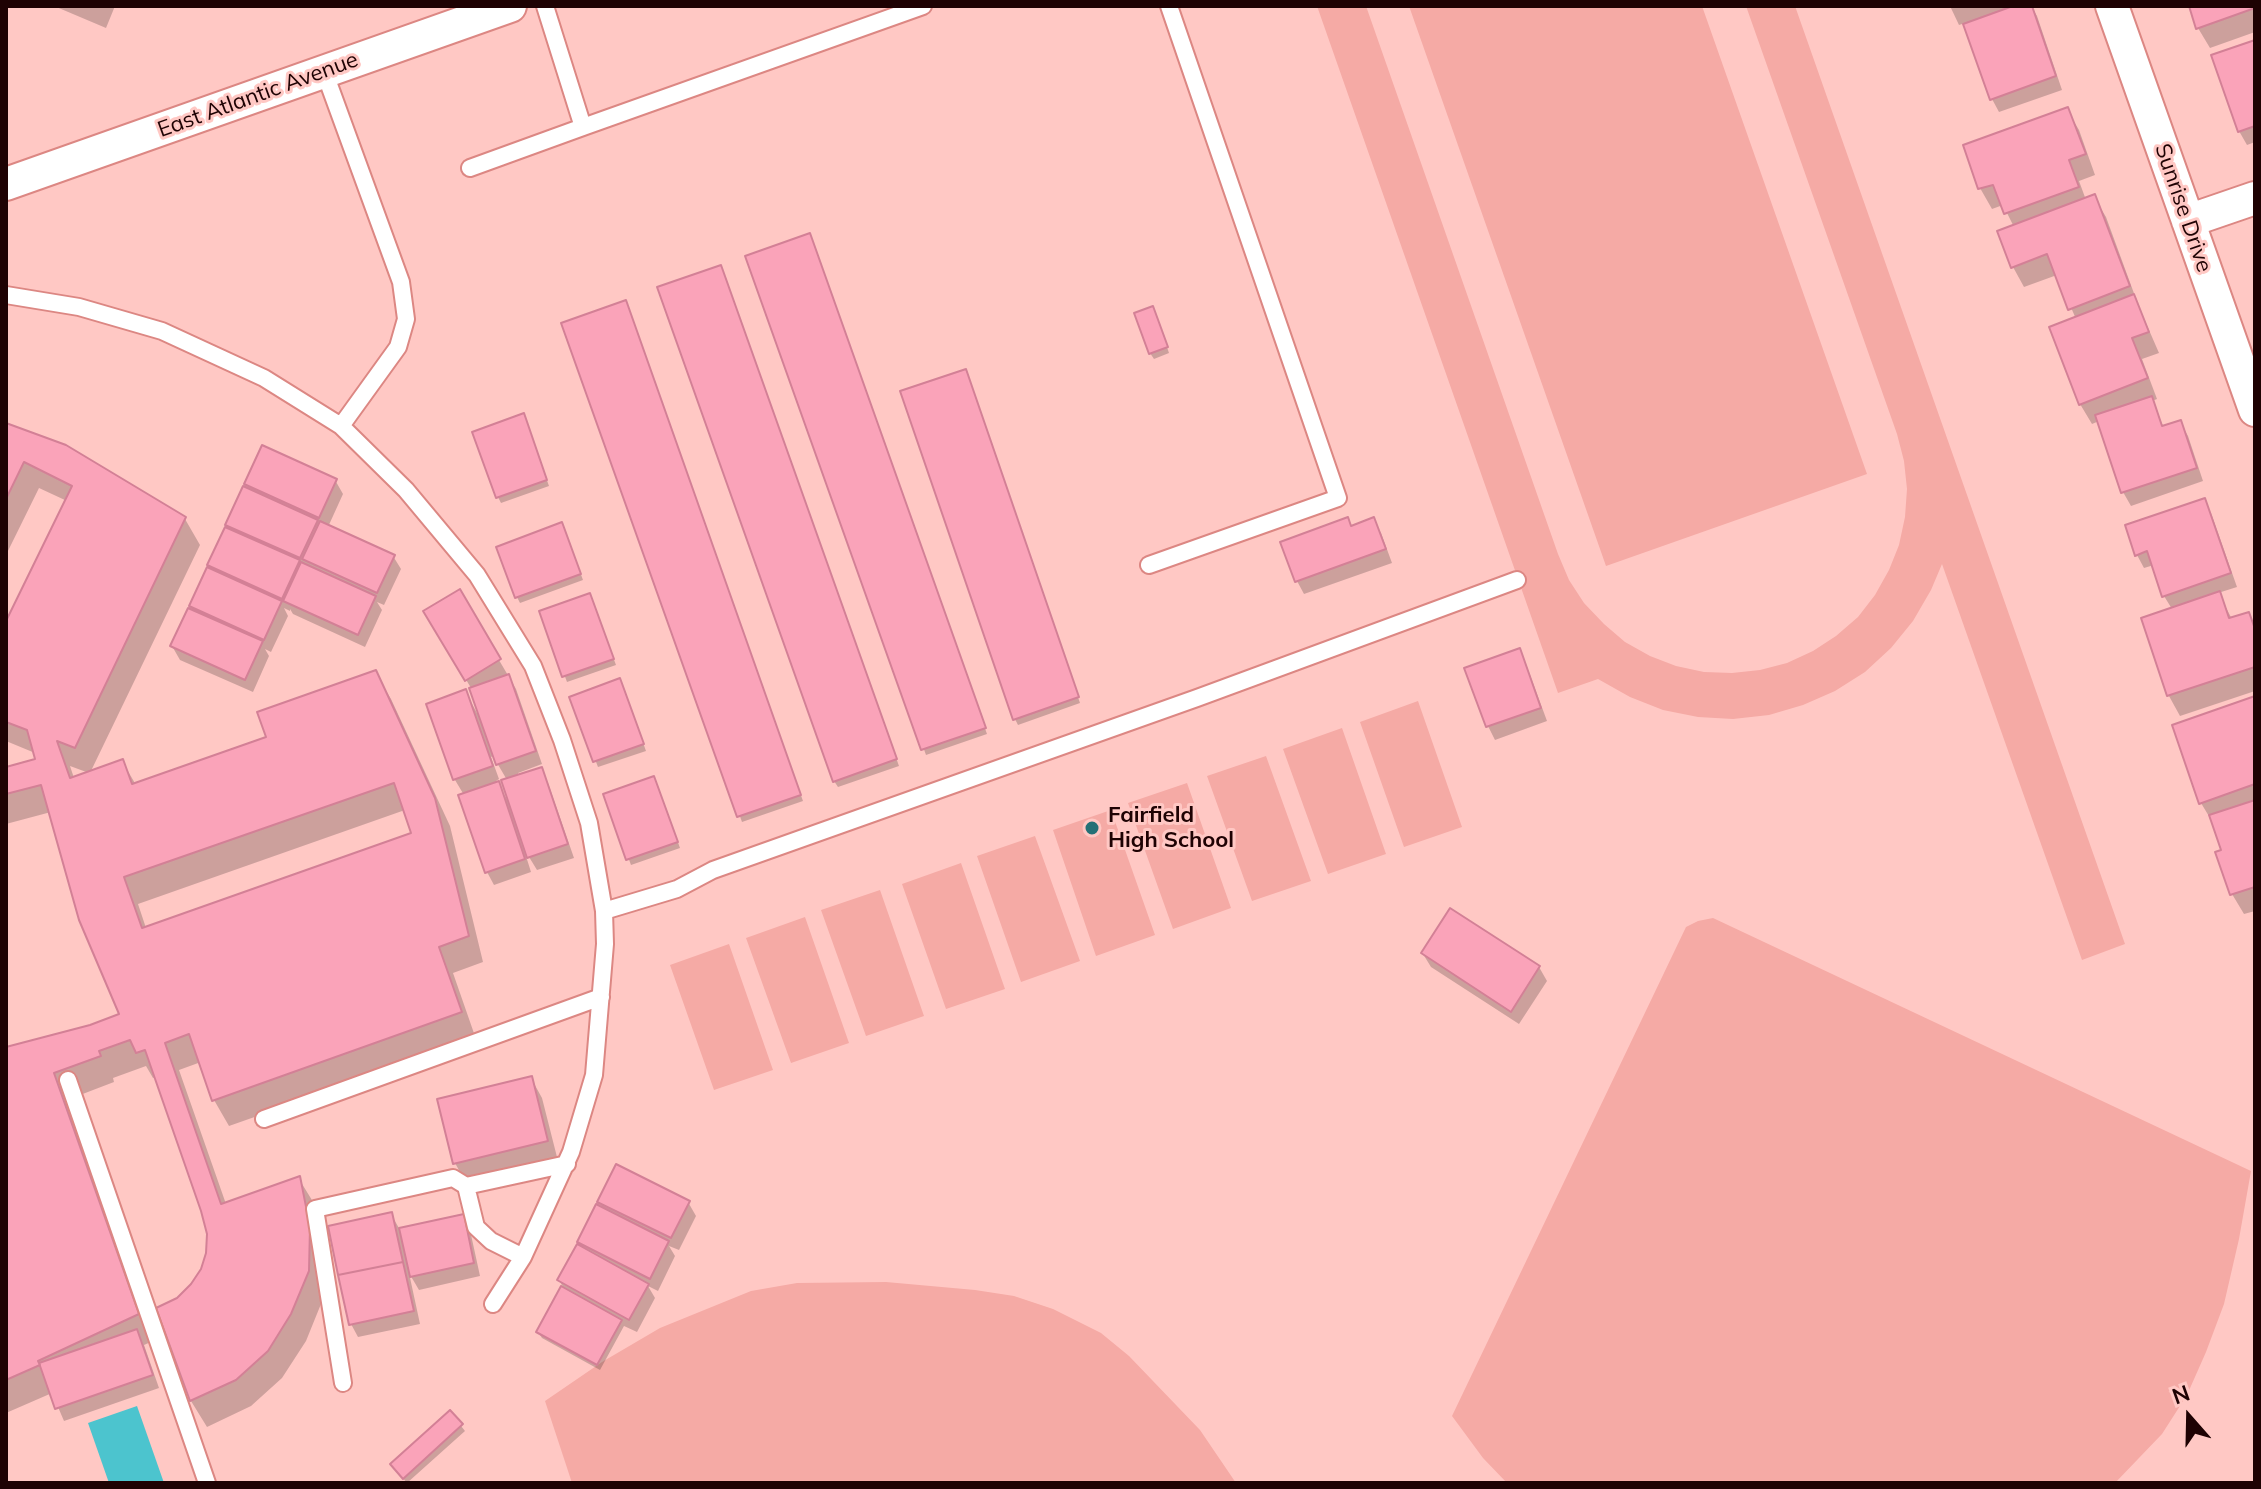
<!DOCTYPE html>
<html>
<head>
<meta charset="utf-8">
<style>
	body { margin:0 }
	#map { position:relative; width:2261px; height:1489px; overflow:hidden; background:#ffc8c4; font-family:Mulish,sans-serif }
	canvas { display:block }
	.frame { position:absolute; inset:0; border:8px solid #1e0203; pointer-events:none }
	.north { position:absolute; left:2149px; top:1377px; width:80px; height:80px; -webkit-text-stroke:6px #ffc8c4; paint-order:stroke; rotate:340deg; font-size:22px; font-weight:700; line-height:32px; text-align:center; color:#1e0203 }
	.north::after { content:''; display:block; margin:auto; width:28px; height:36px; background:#1e0203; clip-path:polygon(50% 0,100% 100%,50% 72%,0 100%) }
</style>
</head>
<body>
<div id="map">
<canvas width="2261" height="1489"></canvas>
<div class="frame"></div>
<div class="north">N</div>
</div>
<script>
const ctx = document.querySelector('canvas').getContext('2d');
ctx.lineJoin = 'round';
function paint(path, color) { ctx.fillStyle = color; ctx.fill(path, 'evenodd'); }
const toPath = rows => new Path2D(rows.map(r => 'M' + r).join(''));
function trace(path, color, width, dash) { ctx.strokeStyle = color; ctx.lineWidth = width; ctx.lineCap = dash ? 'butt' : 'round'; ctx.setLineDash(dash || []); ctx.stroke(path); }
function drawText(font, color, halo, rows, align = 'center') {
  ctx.font = font + ' Mulish,sans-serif'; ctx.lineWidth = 6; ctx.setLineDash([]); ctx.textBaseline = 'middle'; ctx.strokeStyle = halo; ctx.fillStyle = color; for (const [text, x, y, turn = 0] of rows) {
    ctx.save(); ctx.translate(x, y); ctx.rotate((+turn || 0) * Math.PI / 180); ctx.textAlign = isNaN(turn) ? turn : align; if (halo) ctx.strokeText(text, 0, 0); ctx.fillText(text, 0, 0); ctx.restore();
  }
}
const green = toPath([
	[1317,6,1366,6,1558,554,1569,580,1584,603,1604,624,1625,642,1650,656,1676,666,1704,672,1732,673,1760,670,1787,663,1813,651,1836,636,1858,617,1875,595,1889,570,1899,545,1905,517,1907,489,1904,461,1897,434,1746,6,1795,6,2125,944,2082,960,1942,564,1931,590,1913,621,1891,648,1865,672,1835,691,1803,705,1769,715,1733,719,1698,717,1663,710,1630,697,1598,679,1558,693],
	[1409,6,1702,6,1867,474,1606,566],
	[1418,701,1462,827,1404,847,1360,722],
	[1342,728,1386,854,1328,874,1283,749],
	[1266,756,1311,881,1252,901,1207,776],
	[1187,783,1231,908,1173,929,1128,803],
	[1111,810,1155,935,1096,956,1053,830],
	[1035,836,1080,961,1021,982,977,856],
	[961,863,1005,989,946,1009,902,884],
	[880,890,924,1016,866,1036,821,910],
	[805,917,849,1043,791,1063,746,938],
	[1713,918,2251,1171,2239,1239,2224,1304,2206,1352,2187,1395,2162,1434,2115,1483,1507,1483,1483,1458,1452,1416,1686,927,1698,921],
	[729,944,773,1070,714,1090,670,965],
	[886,1282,975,1290,1014,1296,1053,1309,1101,1333,1129,1356,1200,1430,1236,1483,572,1483,545,1401,602,1362,660,1328,751,1291,797,1283]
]);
const water = toPath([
	[137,1406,164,1483,109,1483,88,1423]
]);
const shadow = toPath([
	[54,6,115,6,106,28],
	[1950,6,2031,6,2037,16,2062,90,1999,112,1992,99,1965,23,1959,25],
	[2191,6,2255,6,2255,32,2210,48,2198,28],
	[2255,42,2255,142,2247,145,2239,131],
	[2067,110,2079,130,2095,175,2079,181,2086,200,2094,197,2106,217,2139,307,2159,353,2142,359,2157,399,2152,401,2164,428,2180,422,2188,436,2203,481,2131,506,2123,492,2099,421,2092,424,2080,404,2076,319,2057,275,2024,287,2013,267,2000,232,2014,227,2003,205,1992,209,1980,188,1965,146],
	[812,241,987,734,926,755,747,257],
	[724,273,899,766,838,787,834,781],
	[628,308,803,801,742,822,564,324],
	[1156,315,1169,353,1154,359,1150,353],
	[968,377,1080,703,1018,725,1015,719],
	[526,422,549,486,501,503,498,497],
	[6,425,185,519,200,545,90,773,122,761,136,785,268,738,375,673,391,699,450,826,483,962,453,973,476,1039,229,1126,214,1100,201,1062,179,1070,226,1204,299,1179,315,1205,323,1299,306,1341,282,1378,251,1406,207,1427,191,1401,158,1309,178,1299,203,1270,208,1253,209,1234,157,1077,153,1078,146,1066,113,1078,114,1082,67,1100,153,1341,144,1345,159,1388,64,1421,52,1393,6,1413,6,1049,91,1027,122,1015,51,812,6,824,6,769,37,760,35,753,6,741,6,625,67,501,39,488,6,555],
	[70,766,89,773,74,778],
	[405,810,414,834,146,928,138,904],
	[335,480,343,494,328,527,393,556,401,569,384,605,377,602,382,610,365,647,293,614,290,609,290,611,284,608,288,616,271,652,265,649,269,656,253,692,180,660,172,646,196,613,191,606,213,572,209,565,232,532,228,525,251,492,246,484],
	[2204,500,2211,513,2237,587,2218,593,2232,619,2248,614,2255,625,2255,691,2180,716,2169,696,2143,619,2172,609,2164,596,2154,565,2144,568,2137,555],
	[1373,520,1381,533,1392,563,1304,594,1297,581,1351,528],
	[565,531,583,580,520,603,517,597],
	[459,592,516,689,542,764,518,773,519,776,541,769,548,783,574,858,537,870,526,852,525,853,531,872,494,885,487,872,464,795,455,780,428,705,465,691,477,713,479,712,471,688,426,612],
	[493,756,507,780,508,801,496,781,499,779,491,757],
	[592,601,616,665,567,682,541,612],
	[1519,651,1526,664,1547,721,1495,740,1488,726,1467,670],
	[623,686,646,751,598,767,571,698],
	[2255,698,2255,911,2244,914,2232,894,2218,853,2224,851,2213,823,2201,803],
	[657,784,680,848,631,865,605,795],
	[1423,954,1539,967,1547,981,1519,1024,1431,967],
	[531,1078,542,1098,558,1161,466,1183,455,1163],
	[599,1202,688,1202,696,1216,679,1250,669,1246,675,1256,658,1291,648,1286,655,1298,637,1332,624,1326,600,1370,542,1338,538,1332,563,1287,559,1280,584,1250,579,1242,605,1211],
	[391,1214,400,1230,463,1216,470,1230,480,1276,419,1290,409,1273,420,1324,358,1337,351,1324],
	[450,1412,465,1431,407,1483,396,1470]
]);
const building = toPath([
	[2013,6,2032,6,2056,76,1990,100,1963,24,2013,6],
	[2189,6,2255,6,2255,8,2196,29,2189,6],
	[2255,40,2255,126,2238,132,2211,55,2255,40],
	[2068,107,2086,154,2069,160,2079,187,2004,214,1993,185,1978,189,1963,145,2068,107],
	[2095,194,2130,286,2068,310,2047,254,2011,268,1997,231,2095,194],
	[810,233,986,728,921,750,745,256,810,233],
	[721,265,897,759,833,782,657,287,721,265],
	[2134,294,2149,332,2132,338,2148,378,2079,405,2049,327,2134,294],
	[626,300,801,795,737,817,561,323,626,300],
	[1153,306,1168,347,1149,354,1134,313,1153,306],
	[966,369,1079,697,1013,720,900,391,966,369],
	[2152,396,2162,426,2181,420,2197,468,2121,493,2095,415,2152,396],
	[524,413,547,480,496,498,472,432,524,413],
	[6,423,66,445,186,517,75,748,57,741,70,778,123,759,132,784,266,737,257,712,376,670,435,798,469,936,439,947,462,1012,212,1101,189,1034,165,1043,221,1204,300,1176,310,1227,309,1271,291,1314,268,1351,236,1380,190,1401,156,1308,177,1298,191,1284,201,1269,206,1253,207,1234,201,1211,145,1050,136,1053,130,1040,99,1051,101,1056,54,1073,139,1314,38,1361,40,1365,6,1380,6,1047,90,1025,119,1014,79,920,41,785,6,794,6,767,35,759,27,730,6,722,6,621,72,486,24,462,6,499,6,423],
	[394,783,411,833,142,928,124,877,394,783],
	[262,445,337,479,319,518,244,484,262,445],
	[243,486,318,520,300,558,225,525,243,486],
	[2205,498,2231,573,2162,597,2147,551,2135,556,2125,525,2205,498],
	[1348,517,1351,526,1374,517,1386,549,1295,582,1280,542,1348,517],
	[320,521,395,555,377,593,302,559,320,521],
	[562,522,581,574,515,598,496,547,562,522],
	[225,527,300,560,282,599,207,565,225,527],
	[301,562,376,596,358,635,283,601,301,562],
	[207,567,282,601,264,640,189,606,207,567],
	[460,589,501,659,465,681,423,611,460,589],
	[2220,591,2229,618,2249,612,2255,629,2255,667,2167,696,2141,618,2220,591],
	[590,593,614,659,562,677,539,611,590,593],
	[188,608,263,641,245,680,170,646,188,608],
	[1520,648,1541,708,1486,727,1464,668,1520,648],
	[509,674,536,751,496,765,469,688,509,674],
	[620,678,644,744,593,762,569,697,620,678],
	[466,689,493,766,453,780,426,704,466,689],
	[2255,696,2255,784,2199,804,2172,725,2255,696],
	[542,767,568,844,527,858,501,780,542,767],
	[654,776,678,842,626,860,603,794,654,776],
	[499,781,525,859,485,873,458,795,499,781],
	[2255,800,2255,887,2230,895,2215,852,2221,850,2209,815,2255,800],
	[1450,908,1540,966,1511,1012,1421,953,1450,908],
	[532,1076,548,1141,453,1164,437,1099,532,1076],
	[616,1164,690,1201,671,1238,597,1202,616,1164],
	[596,1204,669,1241,650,1279,577,1242,596,1204],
	[392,1212,403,1262,338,1275,328,1226,392,1212],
	[464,1214,474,1263,410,1277,399,1228,464,1214],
	[577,1244,649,1284,629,1320,557,1280,577,1244],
	[403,1262,414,1311,349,1325,338,1275,403,1262],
	[561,1286,622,1320,597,1365,536,1332,561,1286],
	[137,1329,153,1375,55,1409,39,1363,137,1329],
	[450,1410,463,1424,403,1479,390,1464,450,1410]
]);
const service = toPath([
	[545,6,583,127,923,6],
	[324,71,401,282,406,319,398,347,341,426],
	[470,168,583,127],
	[6,295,79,307,162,331,264,378,341,426,406,490,477,575,533,666,562,740,589,823,604,911,605,944,594,1075,571,1152,523,1257,493,1304],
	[1149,565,1338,498,1169,6],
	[604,911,677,889,713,870,1197,698,1517,580],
	[68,1080,207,1483],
	[264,1119,601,997],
	[523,1257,491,1241,476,1227,466,1186,567,1164],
	[343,1383,315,1209,453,1178,466,1186]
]);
const minor = toPath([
	[2112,6,2255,410],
	[6,184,510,6],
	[2188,221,2255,198]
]);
const markers = [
	[1092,828,8,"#257076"]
];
const streetNames = [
	["East Atlantic Avenue",258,95,-20],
	["Sunrise Drive",2183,208,71]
];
const poiNames = [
	["Fairfield",1108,815],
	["High School",1108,840]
];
paint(green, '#f5aaa5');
paint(water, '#4cc4ce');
paint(shadow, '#0003');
paint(building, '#faa3b9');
trace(building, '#d38096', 2);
trace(service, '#dc8783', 20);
trace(minor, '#dc8783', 36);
trace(service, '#fff', 16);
trace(minor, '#fff', 32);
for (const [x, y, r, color] of markers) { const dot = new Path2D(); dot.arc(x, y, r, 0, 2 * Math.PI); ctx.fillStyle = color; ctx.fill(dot); trace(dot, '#ffc8c4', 3); }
drawText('22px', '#1e0203', '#ffc8c4', streetNames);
drawText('bold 22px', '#1e0203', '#ffc8c4', poiNames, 'left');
</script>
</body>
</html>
